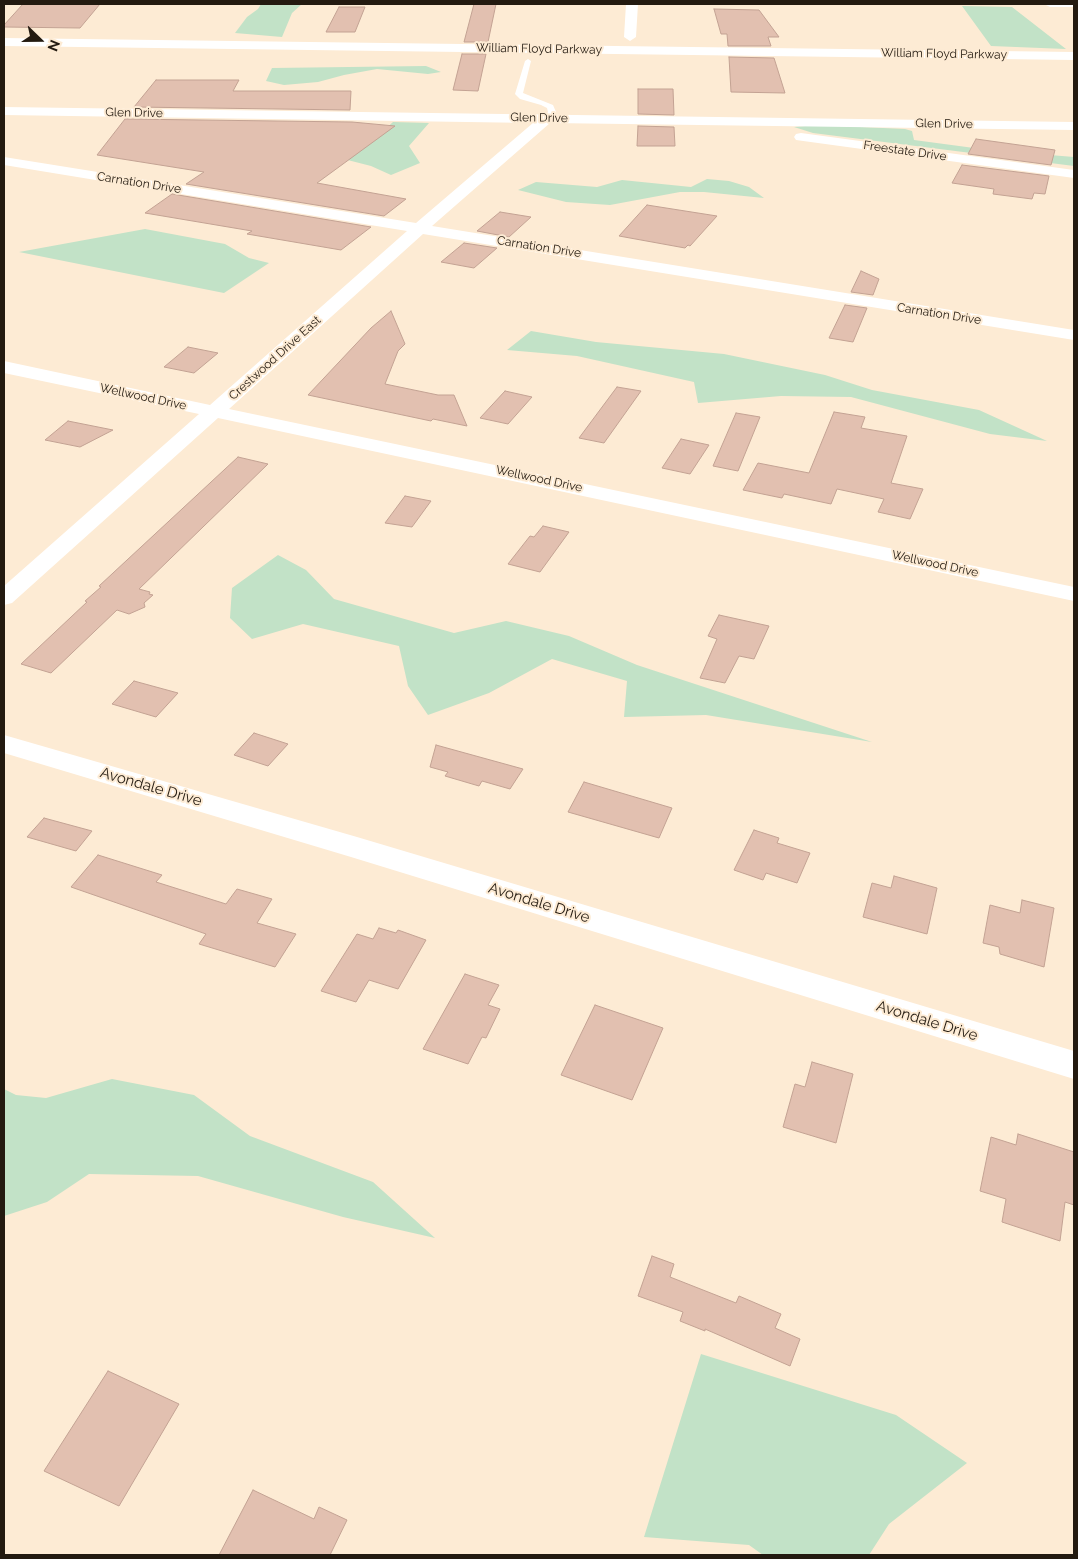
<!DOCTYPE html>
<html>
<head>
<meta charset="utf-8">
<style>
	body { margin:0 }
	#map { position:relative; width:1078px; height:1559px; overflow:hidden; background:#fdebd4; font-family:Raleway,sans-serif }
	canvas { display:block }
	.frame { position:absolute; inset:0; border:5px solid #231a10; pointer-events:none }
	.north { position:absolute; left:15px; top:15px; width:50px; height:50px; -webkit-text-stroke:4px #fdebd4; paint-order:stroke; rotate:112deg; font-size:14px; font-weight:700; line-height:20px; text-align:center; color:#231a10 }
	.north::after { content:''; display:block; margin:auto; width:18px; height:22px; background:#231a10; clip-path:polygon(50% 0,100% 100%,50% 72%,0 100%) }
</style>
</head>
<body>
<div id="map">
<canvas width="1078" height="1559"></canvas>
<div class="frame"></div>
<div class="north">N</div>
</div>
<script>
const ctx = document.querySelector('canvas').getContext('2d');
ctx.lineJoin = 'round';
function paint(path, color) { ctx.fillStyle = color; ctx.fill(path, 'evenodd'); }
const toPath = rows => new Path2D(rows.map(r => 'M' + r).join(''));
function trace(path, color, width, dash) { ctx.strokeStyle = color; ctx.lineWidth = width; ctx.lineCap = dash ? 'butt' : 'round'; ctx.setLineDash(dash || []); ctx.stroke(path); }
function drawText(font, color, halo, rows, align = 'center') {
  ctx.font = font + ' Raleway,sans-serif'; ctx.lineWidth = 4; ctx.setLineDash([]); ctx.textBaseline = 'middle'; ctx.strokeStyle = halo; ctx.fillStyle = color; for (const [text, x, y, turn = 0] of rows) {
    ctx.save(); ctx.translate(x, y); ctx.rotate((+turn || 0) * Math.PI / 180); ctx.textAlign = isNaN(turn) ? turn : align; if (halo) ctx.strokeText(text, 0, 0); ctx.fillText(text, 0, 0); ctx.restore();
  }
}
const green = toPath([
	[261,4,302,4,292,13,282,37,235,33,247,17,258,9],
	[962,6,1012,7,1066,49,991,46],
	[426,66,441,72,428,74,377,69,344,75,318,82,284,85,266,81,272,68],
	[393,122,429,123,409,146,420,163,391,175,371,166,332,156,371,142],
	[816,125,905,129,912,131,914,140,989,150,1074,157,1074,166,813,133,794,127],
	[707,179,729,181,749,187,764,198,704,192,680,192,610,205,566,202,518,190,536,182,597,187,622,180,691,187],
	[145,229,225,244,249,258,269,263,224,293,19,252],
	[531,331,596,342,724,354,825,375,872,390,979,410,1047,441,990,434,851,397,781,396,698,403,694,382,577,356,507,350],
	[278,555,306,570,334,599,454,633,506,621,569,636,637,665,872,742,706,715,624,717,627,681,552,659,489,693,428,715,408,686,399,646,303,624,252,639,230,618,232,588],
	[112,1079,194,1095,250,1136,373,1182,435,1238,343,1217,198,1176,89,1174,47,1202,4,1216,4,1089,16,1095,46,1098],
	[701,1354,896,1415,967,1463,889,1524,869,1555,763,1555,749,1545,644,1537]
]);
const building = toPath([
	[23,4,100,4,80,28,4,27,4,25,23,4],
	[474,4,496,4,488,42,464,42,474,4],
	[339,7,365,7,355,32,326,32,339,7],
	[714,9,759,10,779,37,768,37,771,46,728,46,727,34,721,34,714,9],
	[462,54,486,54,478,91,453,90,462,54],
	[729,57,774,58,785,93,731,92,729,57],
	[156,80,239,80,233,91,351,91,350,110,134,107,156,80],
	[638,89,673,89,674,115,638,114,638,89],
	[125,119,352,122,395,126,317,183,406,199,384,216,186,184,204,172,97,155,125,119],
	[638,126,674,127,675,146,637,146,638,126],
	[976,139,1055,150,1051,165,968,154,976,139],
	[962,165,1049,176,1045,194,1034,193,1032,199,993,194,994,189,952,183,962,165],
	[172,194,371,227,341,250,247,234,252,231,145,213,172,194],
	[647,205,717,216,690,246,688,245,685,248,619,236,647,205],
	[500,212,531,217,509,237,477,231,500,212],
	[464,243,497,248,474,268,441,262,464,243],
	[861,271,879,279,873,295,851,292,861,271],
	[845,305,867,308,853,342,829,338,845,305],
	[391,311,405,344,398,351,385,384,438,395,454,395,467,426,433,419,431,421,308,395,371,328,391,311],
	[188,347,218,353,194,373,164,367,188,347],
	[617,387,641,391,604,443,579,438,617,387],
	[505,391,532,397,508,424,480,418,505,391],
	[834,412,865,417,861,428,907,436,891,483,923,489,910,519,878,512,884,499,837,489,831,504,784,494,782,498,743,490,758,463,809,473,834,412],
	[736,413,760,417,738,471,713,466,736,413],
	[68,421,113,430,80,447,45,440,68,421],
	[681,439,709,445,690,474,662,468,681,439],
	[238,457,268,464,139,589,150,592,149,594,153,595,144,603,145,607,129,614,117,610,51,673,21,664,87,602,85,601,101,587,99,586,238,457],
	[405,496,431,501,412,527,385,523,405,496],
	[543,526,569,532,540,572,508,564,530,536,534,537,543,526],
	[719,615,769,626,754,659,739,656,725,683,700,678,717,639,708,636,719,615],
	[134,681,178,693,156,717,112,704,134,681],
	[254,733,288,744,268,766,234,755,254,733],
	[436,745,523,769,510,789,482,781,479,786,445,776,448,772,430,767,436,745],
	[584,782,672,808,659,838,568,812,584,782],
	[44,818,92,831,76,851,27,837,44,818],
	[754,830,779,838,777,843,810,853,797,883,766,873,763,880,734,870,754,830],
	[98,855,162,875,156,882,226,904,237,889,272,899,257,923,296,934,275,967,199,944,206,934,71,887,98,855],
	[894,876,937,888,927,934,863,917,872,883,891,888,894,876],
	[1022,900,1054,908,1044,967,1000,954,999,947,983,943,990,905,1020,913,1022,900],
	[379,928,396,933,398,930,426,940,398,989,369,980,356,1002,321,991,357,934,373,939,379,928],
	[465,974,499,985,488,1005,500,1009,486,1038,482,1037,468,1064,423,1049,465,974],
	[595,1005,663,1028,632,1100,561,1075,595,1005],
	[812,1062,853,1074,836,1143,783,1127,795,1084,805,1087,812,1062],
	[1018,1134,1074,1152,1074,1205,1065,1202,1060,1241,1002,1222,1006,1199,980,1191,991,1137,1016,1145,1018,1134],
	[652,1256,674,1264,670,1277,736,1303,739,1296,781,1314,775,1328,800,1339,790,1366,705,1329,705,1331,680,1321,683,1312,638,1296,652,1256],
	[108,1371,179,1404,119,1506,44,1471,108,1371],
	[253,1490,314,1519,319,1507,347,1520,330,1555,219,1555,253,1490]
]);
const lane = toPath([
	[528,59,531,61,523,93,553,105,556,112,550,120,543,118,548,112,547,108,541,105,520,99,515,94,525,61,528,59]
]);
const street = toPath([
	[626,4,638,4,636,37,630,41,624,37,626,4],
	[1044,4,1074,4,1074,7,1050,7,1044,4],
	[4,107,1074,122,1074,130,550,123,432,226,1074,330,1074,340,423,234,229,409,1074,587,1074,601,218,418,12,603,4,605,4,586,199,414,4,373,4,361,210,405,407,231,4,165,4,157,416,223,533,123,4,115,4,107],
	[801,133,1074,170,1074,178,796,140,794,137,796,134,801,133],
	[4,735,357,837,1074,1051,1074,1079,351,857,4,753,4,735]
]);
const highway = toPath([
	[4,38,1074,52,1074,60,4,46,4,38]
]);
const farStreetnames = [
	["William Floyd Parkway",539,49,1],
	["William Floyd Parkway",944,54,1],
	["Glen Drive",134,113,1],
	["Glen Drive",539,118,1],
	["Glen Drive",944,124,1],
	["Freestate Drive",905,151,8],
	["Carnation Drive",139,183,9],
	["Carnation Drive",539,247,9],
	["Carnation Drive",939,314,9],
	["Crestwood Drive East",275,358,-42],
	["Wellwood Drive",143,397,12],
	["Wellwood Drive",539,479,12],
	["Wellwood Drive",935,564,12]
];
const streetNames = [
	["Avondale Drive",151,787,16],
	["Avondale Drive",539,903,17],
	["Avondale Drive",927,1021,17]
];
paint(green, '#c2e2c7');
paint(building, '#e2c0b0');
trace(building, '#c3a293', 1);
paint(lane, '#fff');
paint(street, '#fff');
paint(highway, '#fff');
drawText('12px', '#231a10', '#fdebd4', farStreetnames);
drawText('15px', '#231a10', '#fdebd4', streetNames);
</script>
</body>
</html>
